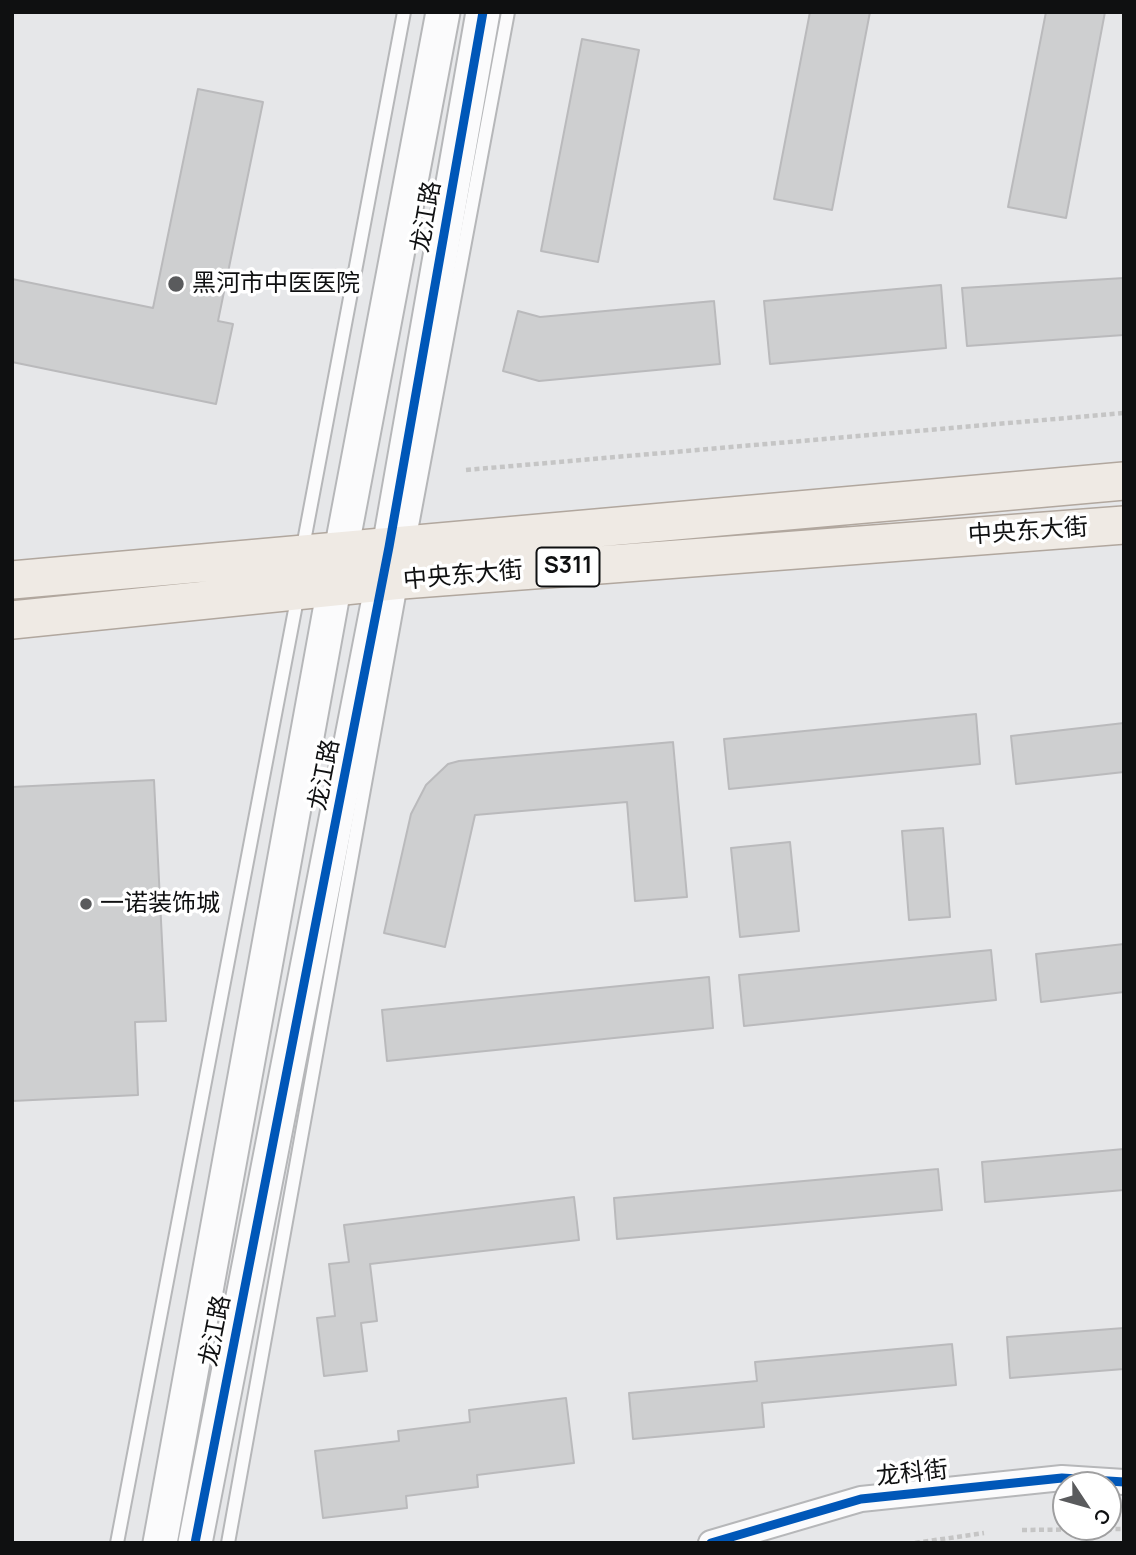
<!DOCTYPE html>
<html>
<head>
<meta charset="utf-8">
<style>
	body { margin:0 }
	#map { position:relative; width:1136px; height:1555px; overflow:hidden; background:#e6e7e9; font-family:Manrope,sans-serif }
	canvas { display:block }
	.frame { position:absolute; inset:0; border:14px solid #0f1011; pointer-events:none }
	.north { position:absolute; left:1052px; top:1471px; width:70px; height:70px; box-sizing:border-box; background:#fff; border:2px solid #9f9fa0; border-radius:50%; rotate:126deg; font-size:19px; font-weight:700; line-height:28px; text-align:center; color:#0f1011 }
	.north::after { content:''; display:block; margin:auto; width:24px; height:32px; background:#5a5b5d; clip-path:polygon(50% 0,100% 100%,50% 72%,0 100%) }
</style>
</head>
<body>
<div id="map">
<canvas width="1136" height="1555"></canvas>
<div class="frame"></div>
<div class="north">С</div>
</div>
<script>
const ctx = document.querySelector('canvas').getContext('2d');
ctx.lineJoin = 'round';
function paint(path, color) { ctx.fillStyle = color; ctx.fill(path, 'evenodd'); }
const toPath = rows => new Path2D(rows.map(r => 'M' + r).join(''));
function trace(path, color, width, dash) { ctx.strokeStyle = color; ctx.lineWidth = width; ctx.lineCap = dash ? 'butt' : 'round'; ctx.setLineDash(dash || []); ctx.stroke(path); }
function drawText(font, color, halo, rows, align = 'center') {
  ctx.font = font + ' Manrope,"Noto Sans SC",sans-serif'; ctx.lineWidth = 7; ctx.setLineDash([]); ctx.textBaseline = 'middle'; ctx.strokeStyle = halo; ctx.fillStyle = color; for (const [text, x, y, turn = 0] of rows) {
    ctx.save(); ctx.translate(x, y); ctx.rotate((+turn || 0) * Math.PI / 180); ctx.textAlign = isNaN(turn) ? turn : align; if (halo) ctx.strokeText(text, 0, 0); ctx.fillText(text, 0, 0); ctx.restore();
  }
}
const building = toPath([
	[810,12,870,12,832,210,774,199,810,12],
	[1046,12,1105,12,1066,218,1008,207,1046,12],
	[582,39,639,50,598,262,541,251,582,39],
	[198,89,263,102,218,321,233,324,216,404,12,362,12,279,153,308,198,89],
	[1124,278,1124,335,967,346,962,288,1124,278],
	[941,285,946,348,770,364,764,301,941,285],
	[714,301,720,364,539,381,503,371,518,311,540,317,714,301],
	[976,714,980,764,729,789,724,739,976,714],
	[1124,723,1124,772,1016,784,1011,736,1124,723],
	[673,742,687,897,635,901,627,802,475,815,445,947,384,933,411,814,426,785,448,764,459,761,673,742],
	[154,780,166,1021,135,1022,138,1095,12,1101,12,787,154,780],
	[943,828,950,917,909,920,902,831,943,828],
	[790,842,799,931,740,937,731,848,790,842],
	[1124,944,1124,992,1041,1002,1036,954,1124,944],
	[991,950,996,1000,744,1026,739,975,991,950],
	[709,977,713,1028,387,1061,382,1010,709,977],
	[1124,1149,1124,1190,985,1202,982,1162,1124,1149],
	[938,1169,942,1210,617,1239,614,1198,938,1169],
	[574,1197,579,1240,370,1264,377,1321,361,1323,367,1371,324,1376,317,1318,335,1316,329,1264,349,1262,344,1225,574,1197],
	[1124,1328,1124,1369,1010,1378,1007,1337,1124,1328],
	[952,1344,956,1385,762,1403,764,1427,633,1439,629,1393,757,1381,755,1362,952,1344],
	[566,1398,574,1463,477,1475,478,1487,406,1496,407,1508,323,1518,315,1451,399,1441,398,1431,470,1422,469,1410,566,1398]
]);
const path = toPath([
	[466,470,1124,413],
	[1022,1530,1124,1529],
	[915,1543,984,1533]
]);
const lane = toPath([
	[409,542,508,12],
	[302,552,404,12],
	[117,1543,298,594],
	[228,1543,401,584]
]);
const street = toPath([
	[711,1543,861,1499,1062,1478,1124,1482]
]);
const secondary = toPath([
	[160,1543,334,588,443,12],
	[195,1543,389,547,483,12]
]);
const primary = toPath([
	[12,580,1124,481],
	[12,620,402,580,1124,525]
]);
const cycleway = toPath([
	[195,1543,389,547,483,12],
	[711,1543,861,1499,1062,1478,1124,1482]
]);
const markers = [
	[176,284,9,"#5a5b5d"],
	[86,904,7,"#5a5b5d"]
];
const shields = [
	[568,567,63]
];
const shieldNames = [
	["S311",568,567]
];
const streetNames = [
	["龙江路",427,217,-80],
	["中央东大街",1028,532,-4],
	["中央东大街",463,576,-5],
	["龙江路",325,775,-79],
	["龙江路",216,1331,-79],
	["龙科街",912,1474,-6]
];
const poiNames = [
	["黑河市中医医院",192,284],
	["一诺装饰城",100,904]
];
paint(building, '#cecfd0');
trace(building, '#bababc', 2);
trace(lane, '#b6b7b9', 16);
trace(street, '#b6b7b9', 28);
trace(secondary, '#b6b7b9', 37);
trace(primary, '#b1a79e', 40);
trace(path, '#c5c5c5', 4.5, [5, 3.5]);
trace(lane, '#fbfbfc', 12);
trace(street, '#fbfbfc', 24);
trace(secondary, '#fbfbfc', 33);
trace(primary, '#efeae4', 37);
trace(cycleway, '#0057b8', 9);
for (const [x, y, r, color] of markers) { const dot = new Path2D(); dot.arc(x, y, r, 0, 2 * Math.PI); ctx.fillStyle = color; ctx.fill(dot); trace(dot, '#fff', 2.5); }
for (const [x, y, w] of shields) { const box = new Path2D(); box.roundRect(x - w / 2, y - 19.5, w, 39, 5); ctx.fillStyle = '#fff'; ctx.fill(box); trace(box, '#0f1011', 2); }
drawText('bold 23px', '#0f1011', null, shieldNames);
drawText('24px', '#0f1011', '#fff', streetNames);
drawText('24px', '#0f1011', '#fff', poiNames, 'left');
</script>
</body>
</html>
